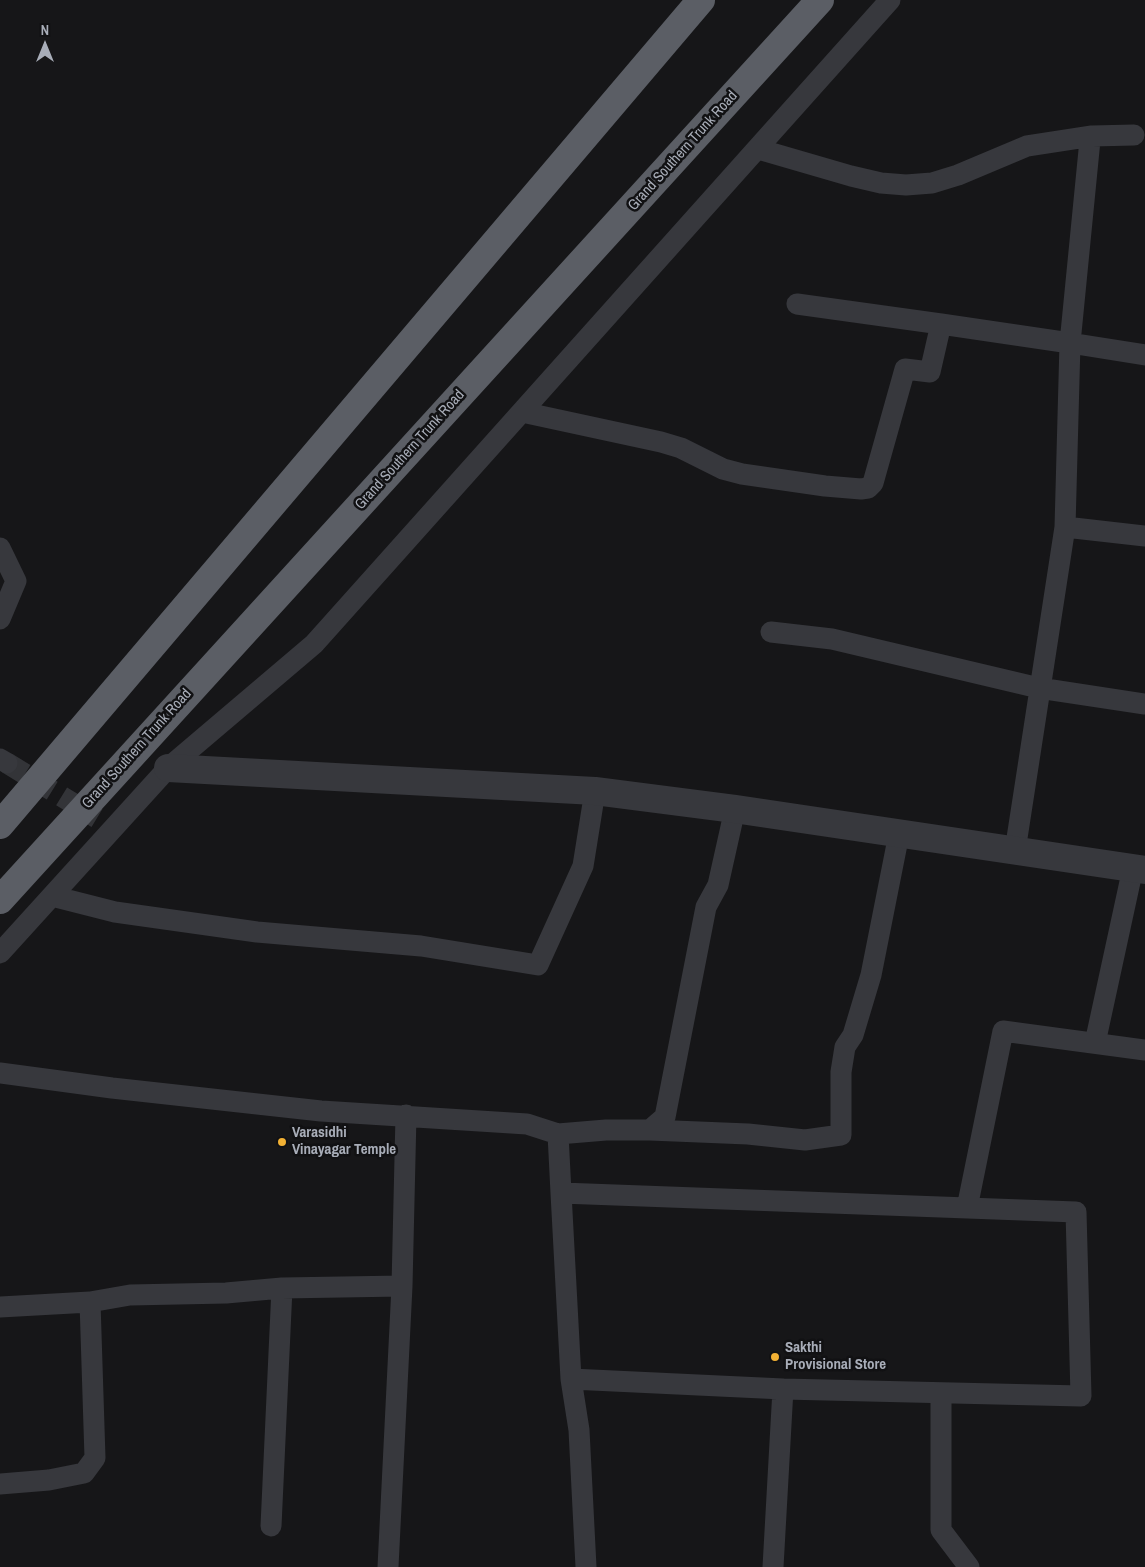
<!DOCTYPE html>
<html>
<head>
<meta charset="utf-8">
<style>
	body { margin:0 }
	#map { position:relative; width:1145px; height:1567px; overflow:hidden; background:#161618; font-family:"Archivo Narrow",sans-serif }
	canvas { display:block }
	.north { position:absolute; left:20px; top:20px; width:50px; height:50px; -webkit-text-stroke:4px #111113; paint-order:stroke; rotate:0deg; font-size:14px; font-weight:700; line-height:20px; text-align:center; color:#a8adb8 }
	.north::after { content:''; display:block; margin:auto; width:18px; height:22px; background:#a8adb8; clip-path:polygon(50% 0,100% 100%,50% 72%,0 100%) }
</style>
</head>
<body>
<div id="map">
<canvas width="1145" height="1567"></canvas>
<div class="north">N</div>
</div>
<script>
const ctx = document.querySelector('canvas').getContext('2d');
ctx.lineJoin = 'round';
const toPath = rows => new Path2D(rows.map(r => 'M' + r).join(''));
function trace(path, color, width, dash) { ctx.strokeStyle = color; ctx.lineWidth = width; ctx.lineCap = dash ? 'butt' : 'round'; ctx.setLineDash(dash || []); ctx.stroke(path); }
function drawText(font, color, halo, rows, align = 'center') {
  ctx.font = font + ' "Archivo Narrow",sans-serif'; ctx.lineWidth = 5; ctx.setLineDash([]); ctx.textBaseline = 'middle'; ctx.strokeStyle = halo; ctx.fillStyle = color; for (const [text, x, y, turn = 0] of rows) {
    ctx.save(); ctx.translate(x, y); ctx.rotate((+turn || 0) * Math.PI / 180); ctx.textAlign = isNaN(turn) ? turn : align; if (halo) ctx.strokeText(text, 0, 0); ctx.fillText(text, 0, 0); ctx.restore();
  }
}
const minorTunnel = toPath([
	[7,763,97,818]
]);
const minor = toPath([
	[758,149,851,176,881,183,906,185,932,183,958,175,1027,146,1092,136],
	[797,304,941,324],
	[522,412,661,442,681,448,723,469,742,474,825,486,861,489,868,488,873,483,905,369,930,372,941,324,1070,343,1090,140,1092,136,1134,135],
	[1065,527,1145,536],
	[0,548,16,581,0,619],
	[771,632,832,639,1039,688,1145,704],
	[0,759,7,763],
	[1015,851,1065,527,1070,343,1145,355],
	[52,896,115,912,257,932,421,946,538,965,583,866,595,791],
	[0,953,168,768,314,644,890,0],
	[1095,1043,1133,868],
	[0,1073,112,1088,321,1111,527,1124,558,1134,561,1193,571,1379,783,1389,1081,1396,1076,1212,561,1193],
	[650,1130,748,1134,805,1140,841,1135,841,1072,845,1047,853,1035,871,975,899,834],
	[558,1134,606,1130,650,1130,665,1117,706,907,718,885,735,809],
	[967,1208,1003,1031,1145,1050],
	[90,1302,130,1295,226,1293,282,1288],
	[0,1307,90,1302,95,1458,84,1473,49,1480,0,1484],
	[571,1379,579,1430,586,1567],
	[941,1393,941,1530,969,1567],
	[271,1526,282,1288,402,1286],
	[388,1567,402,1286,406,1115],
	[773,1567,783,1389]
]);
const tertiary = toPath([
	[168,768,595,791,735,809,1145,870]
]);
const trunk = toPath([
	[0,825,701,0],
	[0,900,820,0]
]);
const markers = [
	[282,1142,5,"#f2b134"],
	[775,1357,5,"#f2b134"]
];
const streetNames = [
	["Grand Southern Trunk Road",683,151,-48],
	["Grand Southern Trunk Road",410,450,-48],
	["Grand Southern Trunk Road",137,749,-48]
];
const poiNames = [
	["Varasidhi",292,1133],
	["Vinayagar Temple",292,1150],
	["Sakthi",785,1348],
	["Provisional Store",785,1365]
];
trace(minorTunnel, '#333438', 21, [21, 11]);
trace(minor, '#37383d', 21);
trace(tertiary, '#37383d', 28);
trace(trunk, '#5b5e65', 28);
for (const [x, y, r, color] of markers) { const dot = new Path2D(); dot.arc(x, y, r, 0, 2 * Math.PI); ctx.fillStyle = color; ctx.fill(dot); trace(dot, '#111113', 2); }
drawText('15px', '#a8adb8', '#111113', streetNames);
drawText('bold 15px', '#a8adb8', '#111113', poiNames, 'left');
</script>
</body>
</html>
